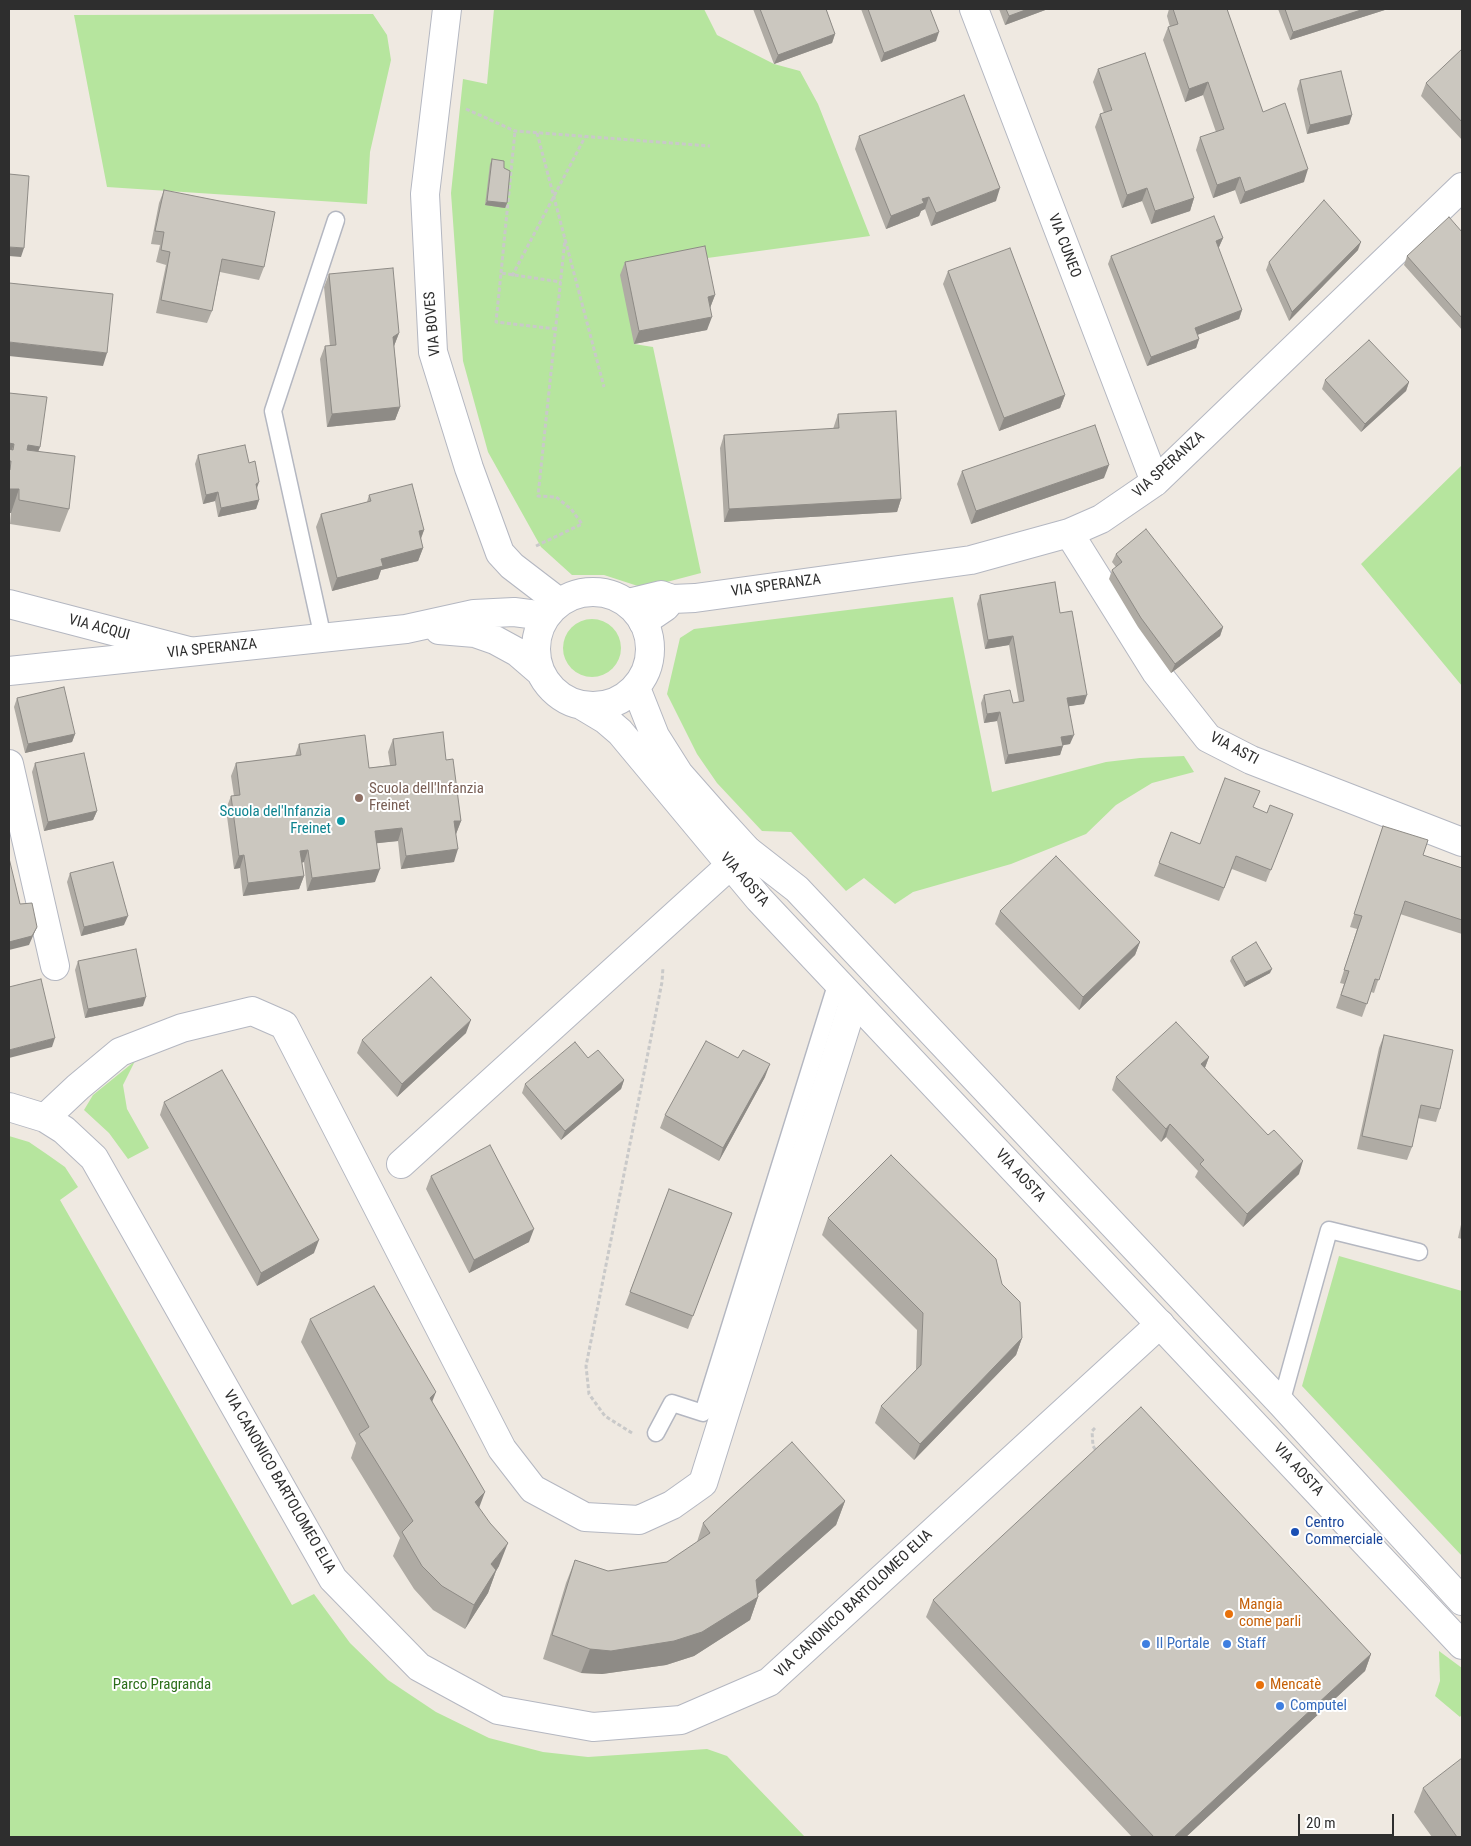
<!DOCTYPE html>
<html>
<head>
<meta charset="utf-8">
<style>
	body { margin:0 }
	#map { position:relative; width:1471px; height:1846px; overflow:hidden; background:#efe9e1; font-family:"Roboto Condensed",sans-serif }
	canvas { display:block }
	.frame { position:absolute; inset:0; border:10px solid #2e2e2e; pointer-events:none }
	.scale { position:absolute; left:1298px; top:1814px; width:96px; height:22px; box-sizing:border-box; border:2px solid #2e2e2e; border-top:0; padding-left:6px; font-size:15px; line-height:18px; white-space:nowrap; color:#2e2e2e; -webkit-text-stroke:4px #fff; paint-order:stroke }
</style>
</head>
<body>
<div id="map">
<canvas width="1471" height="1846"></canvas>
<div class="frame"></div>
<div class="scale">20 m</div>
</div>
<script>
const ctx = document.querySelector('canvas').getContext('2d');
ctx.lineJoin = 'round';
function paint(path, color) { ctx.fillStyle = color; ctx.fill(path, 'evenodd'); }
const toPath = rows => new Path2D(rows.map(r => 'M' + r).join(''));
function trace(path, color, width, dash) { ctx.strokeStyle = color; ctx.lineWidth = width; ctx.lineCap = dash ? 'butt' : 'round'; ctx.setLineDash(dash || []); ctx.stroke(path); }
function drawText(font, color, halo, rows, align = 'center') {
  ctx.font = font + ' "Roboto Condensed",sans-serif'; ctx.lineWidth = 4; ctx.setLineDash([]); ctx.textBaseline = 'middle'; ctx.strokeStyle = halo; ctx.fillStyle = color; for (const [text, x, y, turn = 0] of rows) {
    ctx.save(); ctx.translate(x, y); ctx.rotate((+turn || 0) * Math.PI / 180); ctx.textAlign = isNaN(turn) ? turn : align; if (halo) ctx.strokeText(text, 0, 0); ctx.fillText(text, 0, 0); ctx.restore();
  }
}
const green = toPath([
	[494,9,704,9,717,35,774,64,800,71,818,104,870,236,700,259,634,344,653,347,701,573,644,588,604,575,572,575,541,547,488,452,463,361,451,193,463,79,487,84],
	[373,14,387,35,391,60,370,152,367,204,107,187,74,15],
	[1462,465,1462,686,1361,564],
	[953,597,992,792,1106,762,1140,758,1184,756,1194,772,1152,783,1116,805,1086,834,1011,864,913,892,895,904,864,878,846,891,791,832,762,831,717,783,697,754,667,694,680,638,694,629],
	'563 648a29 29 0 1 1 58 0a29 29 0 1 1-58 0Z',
	[135,1061,123,1085,127,1109,149,1148,128,1159,109,1133,84,1110,93,1095],
	[9,1136,29,1142,48,1155,65,1167,78,1187,60,1200,292,1605,314,1594,350,1643,388,1680,436,1712,489,1738,543,1752,588,1757,707,1749,727,1756,805,1837,9,1837],
	[1339,1256,1462,1291,1462,1556,1302,1386],
	[1439,1651,1462,1668,1462,1714,1460,1717,1435,1696,1440,1681]
]);
const path = toPath([
	[466,109,515,131,710,146],
	[537,133,604,387],
	[501,273,515,131],
	[512,276,585,137],
	[556,329,496,322,501,273,561,282],
	[536,546,582,524,571,509,556,497,538,496,565,239],
	[1095,1428,1092,1431,1093,1446,1097,1452],
	[632,1433,605,1416,589,1394,586,1366,662,982,663,967]
]);
const service = toPath([
	[323,638,273,411,336,220],
	[1281,1403,1329,1230,1419,1252],
	[656,1433,672,1403,703,1413,837,982]
]);
const minor = toPath([
	[447,9,425,194,433,352,469,468,500,553,512,566,559,602],
	[974,9,1155,482],
	[1069,533,1156,672,1208,738,1251,760,1462,842],
	[628,603,661,595,672,599,695,598,971,560,1069,533,1101,519,1155,482,1462,187],
	[9,604,189,651],
	[643,622,665,607,672,599],
	[9,764,55,966],
	[9,1107,45,1118,64,1130,94,1158,333,1579,419,1667,498,1710,593,1727,681,1720,769,1682,1160,1324],
	[45,1118,78,1087,120,1052,182,1028,252,1011,284,1025,502,1449,533,1489,585,1517,639,1520,672,1505,703,1483,854,1000],
	[401,1164,747,850]
]);
const tertiary = toPath([
	'536 649a57 57 0 1 1 114 0a57 57 0 1 1-114 0Z',
	[439,630,475,633,495,640,517,652,539,671],
	[9,671,406,629,474,614,514,612,545,616],
	[636,688,655,736,679,774,716,816,747,850,797,889,1281,1403,1462,1601],
	[581,705,606,720,620,732,759,899,1462,1645]
]);
const wall = toPath([
	[753,9,826,9,835,34,832,43,774,64],
	[861,9,930,9,936,41,881,62],
	[999,9,1048,9,1005,25],
	[1169,9,1227,9,1263,112,1304,182,1240,204,1235,190,1213,198,1196,150,1200,137,1216,132,1203,95,1185,102,1163,40,1168,27,1170,27,1167,16],
	[1278,9,1388,9,1290,40],
	[1462,49,1462,140,1421,96,1426,83],
	[1098,69,1194,198,1190,211,1151,224,1142,201,1122,208,1095,127,1100,114,1104,113,1093,82],
	[1300,80,1352,115,1349,124,1307,134,1297,89],
	[859,136,996,201,931,226,925,209,921,211,919,216,886,229,855,149],
	[492,159,504,168,507,203,505,208,485,205,490,164],
	[164,190,264,267,259,280,220,272,212,311,207,323,156,313,166,265,156,262,160,245,151,244,159,203],
	[1462,232,1462,330,1404,265,1407,256],
	[1223,238,1219,247,1218,248,1242,310,1239,319,1197,335,1199,339,1196,348,1147,366,1108,264,1111,256],
	[1358,250,1289,321,1266,270,1269,262],
	[625,262,715,295,710,308,707,330,634,344,620,275],
	[948,271,1065,395,1060,408,999,431,943,284],
	[329,274,399,333,394,346,400,407,395,420,327,427,320,359,325,346,330,346,324,287],
	[1325,380,1409,382,1406,391,1361,432,1322,389],
	[9,393,40,447,38,451,69,509,60,532,10,524,11,513,9,513],
	[838,414,901,499,897,512,724,522,720,448,724,435,833,429],
	[198,455,249,463,259,500,256,509,218,517,215,501,203,504,195,464],
	[962,471,1104,478,971,524,957,484],
	[369,495,424,530,421,539,423,548,418,561,381,570,378,579,332,591,316,527,321,514,367,502],
	[1116,554,1223,627,1220,636,1171,673,1138,627,1109,579,1112,570,1116,567,1112,562],
	[980,595,1060,613,1084,704,1069,706,1070,744,1063,745,1060,755,1005,764,997,721,984,723,981,703,984,695,1013,703,1019,702,1009,645,985,649,977,604],
	[17,698,75,734,72,742,25,753,14,707],
	[393,739,446,760,461,821,456,834,454,862,401,869,398,841,377,843,375,882,307,891,304,862,302,863,304,876,299,889,243,896,240,868,234,869,226,809,231,796,234,796,231,776,236,763,295,756,299,744,369,768,390,765,388,752],
	[35,763,97,811,93,820,44,831,32,772],
	[1254,807,1288,827,1266,882,1232,869,1219,901,1154,876,1171,832,1200,844],
	[1383,826,1423,855,1462,868,1462,934,1400,914,1374,993,1371,992,1362,1017,1336,1008,1344,984,1340,983,1357,929,1350,927],
	[70,873,124,925,81,936,67,882],
	[1000,911,1140,942,1135,955,1079,1010,995,924],
	[1232,957,1270,973,1244,987,1230,961],
	[78,961,143,1006,85,1018,75,970],
	[466,1033,397,1097,357,1053,362,1040],
	[1384,1035,1440,1109,1436,1122,1418,1118,1412,1147,1407,1160,1357,1149,1379,1048],
	[1209,1057,1205,1068,1299,1174,1243,1227,1195,1177,1198,1171,1166,1137,1161,1142,1112,1090,1116,1077],
	[588,1058,624,1080,621,1089,561,1140,522,1093,525,1084],
	[765,1077,719,1161,660,1128,665,1115],
	[164,1102,314,1253,257,1286,160,1115],
	[431,1176,529,1242,469,1273,426,1189],
	[669,1189,732,1213,688,1329,625,1305],
	[828,1218,1002,1284,1022,1338,1016,1355,914,1460,875,1423,881,1406,916,1370,917,1330,822,1235],
	[1462,1220,1462,1239,1458,1238],
	[310,1319,432,1402,479,1508,499,1566,496,1571,488,1593,465,1629,433,1610,414,1589,393,1556,400,1538,351,1458,356,1443,301,1342],
	[845,1501,836,1525,758,1594,758,1597,750,1620,694,1656,666,1665,602,1674,581,1673,543,1659,566,1583,575,1560,608,1571,667,1562,697,1542,703,1523],
	[933,1600,1371,1654,1365,1671,1186,1837,1132,1837,926,1617],
	[1423,1788,1462,1837,1432,1837,1414,1812]
]);
const shadedWall = toPath([
	[1028,9,1048,9,1005,25,1009,16],
	[1364,9,1388,9,1290,40,1293,32],
	[939,32,936,41,881,62,884,53],
	[835,34,832,43,774,64,778,55],
	[1208,82,1203,95,1185,102,1189,89],
	[1352,115,1349,124,1307,134,1310,125],
	[1308,169,1304,182,1240,204,1245,192],
	[1240,177,1235,190,1213,198,1217,185],
	[1000,188,996,201,931,226,936,213],
	[1147,188,1142,201,1122,208,1127,195],
	[929,197,925,209,921,211,919,216,886,229,891,216,922,199],
	[1194,198,1190,211,1151,224,1155,211],
	[487,201,507,203,505,208,485,205],
	[1223,238,1219,247,1212,250,1216,241],
	[1361,242,1358,250,1289,321,1292,312],
	[9,247,24,248,21,257,9,256],
	[715,295,710,308,708,297],
	[1242,310,1239,319,1192,337,1195,328],
	[712,317,707,330,634,344,639,331],
	[399,333,394,346,388,350,393,337],
	[1199,339,1196,348,1147,366,1151,357],
	[9,342,107,353,103,366,9,356],
	[1409,382,1406,391,1361,432,1365,424],
	[1065,395,1060,408,999,431,1004,418],
	[400,407,395,420,327,427,332,414],
	[9,443,14,444,9,457],
	[28,445,40,447,31,470,19,469],
	[9,461,11,461,9,468],
	[1109,465,1104,478,971,524,976,511],
	[259,482,256,491,256,484],
	[10,489,19,489,11,513,9,513,9,493],
	[218,492,215,501,203,504,206,495],
	[901,499,897,512,724,522,729,509],
	[259,500,256,509,218,517,221,508],
	[424,530,419,543,419,531],
	[423,548,418,561,381,570,378,579,332,591,337,578,381,559],
	[1223,627,1220,636,1171,673,1175,664],
	[1013,636,1009,645,985,649,988,640],
	[1087,695,1084,704,1064,707,1067,698],
	[1000,712,997,721,984,723,987,714],
	[75,734,72,742,25,753,28,744],
	[1074,735,1070,744,1058,746,1061,737],
	[1063,746,1060,755,1005,764,1008,755],
	[97,811,93,820,44,831,48,822],
	[454,821,461,821,456,834,449,834],
	[402,828,398,841,370,844,375,831],
	[458,849,454,862,401,869,406,856],
	[308,850,304,862,296,863,300,851],
	[244,855,240,868,234,869,239,856],
	[380,869,375,882,307,891,312,878],
	[304,876,299,889,243,896,248,883],
	[128,916,124,925,81,936,84,927],
	[37,927,29,945,9,950,9,942],
	[1140,942,1135,955,1079,1010,1083,997],
	[1272,969,1270,973,1244,987,1246,982],
	[146,997,143,1006,85,1018,88,1009],
	[471,1020,466,1033,397,1097,402,1084],
	[55,1038,52,1047,9,1058,9,1050],
	[1209,1057,1204,1070,1201,1064],
	[770,1064,765,1077,719,1161,723,1148],
	[624,1080,621,1089,561,1140,565,1131],
	[1170,1124,1166,1137,1161,1142,1166,1129],
	[1303,1161,1299,1174,1243,1227,1247,1214],
	[534,1229,529,1242,469,1273,474,1260],
	[319,1240,314,1253,257,1286,261,1273],
	[1022,1338,1016,1355,914,1460,920,1444],
	[436,1392,427,1415,430,1398],
	[485,1492,476,1516,475,1502],
	[845,1501,836,1525,748,1603,758,1597,750,1620,694,1656,666,1665,602,1674,581,1673,590,1649,756,1580],
	[508,1543,499,1566,496,1571,488,1593,465,1629,474,1605,491,1564],
	[1371,1654,1365,1671,1186,1837,1174,1837]
]);
const building = toPath([
	[760,9,826,9,835,34,778,55,760,9],
	[868,9,930,9,939,32,884,53,868,9],
	[1006,9,1028,9,1009,16,1006,9],
	[1173,9,1227,9,1263,112,1285,103,1308,169,1245,192,1240,177,1217,185,1200,137,1224,129,1208,82,1189,89,1168,27,1178,24,1173,9],
	[1285,9,1364,9,1293,32,1285,9],
	[1462,49,1462,122,1426,83,1462,49],
	[1145,53,1194,198,1155,211,1147,188,1127,195,1100,114,1112,110,1098,69,1145,53],
	[1341,71,1352,115,1310,125,1300,80,1341,71],
	[964,95,1000,188,936,213,929,197,922,199,924,203,891,216,859,136,964,95],
	[492,159,504,161,504,168,510,171,507,203,487,201,492,159],
	[9,174,29,176,24,248,9,247,9,174],
	[164,190,275,212,264,267,222,259,212,311,161,300,170,252,161,250,164,232,155,231,164,190],
	[1324,200,1361,242,1292,312,1269,262,1324,200],
	[1214,216,1223,238,1216,241,1242,310,1195,328,1199,339,1151,357,1111,256,1214,216],
	[1449,217,1462,232,1462,318,1407,256,1449,217],
	[705,246,715,295,708,297,712,317,639,331,625,262,705,246],
	[1010,248,1065,395,1004,418,948,271,1010,248],
	[393,268,399,333,393,337,400,407,332,414,325,346,336,345,329,274,393,268],
	[9,283,113,294,107,353,9,342,9,283],
	[1369,340,1409,382,1365,424,1325,380,1369,340],
	[9,393,47,397,40,447,28,445,27,450,75,456,69,509,19,500,19,489,10,489,9,506,9,470,10,470,11,461,9,461,9,449,13,450,14,444,9,443,9,393],
	[896,411,901,499,729,509,724,435,839,428,838,414,896,411],
	[1095,425,1109,465,976,511,962,471,1095,425],
	[245,445,249,463,255,461,259,482,256,484,259,500,221,508,218,492,206,495,198,455,245,445],
	[412,484,424,530,419,531,423,548,381,559,383,566,337,578,321,514,371,501,369,495,412,484],
	[1146,529,1223,627,1175,664,1141,618,1112,570,1122,562,1116,554,1146,529],
	[1055,582,1060,613,1072,611,1087,695,1067,698,1074,735,1061,737,1063,746,1008,755,1000,712,987,714,984,695,1010,690,1013,703,1024,701,1013,636,988,640,980,595,1055,582],
	[64,687,75,734,28,744,17,698,64,687],
	[443,732,446,760,453,759,461,821,454,821,458,849,406,856,402,828,375,831,380,869,312,878,308,850,300,851,304,876,248,883,244,855,239,856,231,796,240,795,236,763,301,755,299,744,365,735,369,768,396,765,393,739,443,732],
	[84,753,97,811,48,822,35,763,84,753],
	[1225,778,1260,791,1253,807,1267,813,1270,805,1293,814,1271,870,1236,856,1224,888,1159,863,1171,832,1200,844,1225,778],
	[1383,826,1428,840,1423,855,1462,868,1462,920,1405,901,1379,980,1375,979,1367,1004,1341,995,1349,971,1344,970,1362,916,1354,914,1383,826],
	[1056,856,1140,942,1083,997,1000,911,1056,856],
	[9,858,20,904,32,903,37,927,32,936,9,942,9,858],
	[113,862,128,916,84,927,70,873,113,862],
	[1256,942,1272,969,1246,982,1232,957,1256,942],
	[136,949,146,997,88,1009,78,961,136,949],
	[431,977,471,1020,402,1084,362,1040,431,977],
	[41,979,55,1038,9,1050,9,987,41,979],
	[1176,1022,1209,1057,1201,1064,1268,1135,1274,1130,1303,1161,1247,1214,1200,1164,1204,1160,1170,1124,1166,1129,1116,1077,1176,1022],
	[1384,1035,1453,1050,1440,1109,1421,1105,1412,1147,1362,1136,1384,1035],
	[706,1041,738,1058,743,1050,770,1064,723,1148,665,1115,706,1041],
	[575,1042,588,1058,598,1050,624,1080,565,1131,525,1084,575,1042],
	[222,1070,319,1240,261,1273,164,1102,222,1070],
	[490,1145,534,1229,474,1260,431,1176,490,1145],
	[891,1155,996,1259,1002,1284,1020,1302,1022,1338,920,1444,881,1406,921,1365,923,1313,828,1218,891,1155],
	[669,1189,732,1213,693,1316,630,1292,669,1189],
	[374,1286,436,1392,430,1398,485,1492,475,1502,490,1523,508,1543,491,1564,496,1570,474,1605,442,1586,422,1566,402,1532,413,1521,359,1434,369,1427,310,1319,374,1286],
	[1141,1407,1371,1654,1174,1837,1154,1837,933,1600,1141,1407],
	[792,1442,845,1501,756,1580,758,1597,702,1632,674,1641,611,1651,590,1649,552,1635,575,1560,608,1571,667,1562,710,1533,703,1523,792,1442],
	[1462,1758,1462,1837,1457,1837,1423,1788,1462,1758]
]);
const markers = [
	[359,798,5,"#8d6e63"],
	[341,821,5,"#0f9aa8"],
	[1295,1532,5,"#1a4fb4"],
	[1229,1614,5,"#e8710a"],
	[1146,1644,5,"#3f7fe0"],
	[1227,1644,5,"#3f7fe0"],
	[1260,1685,5,"#e8710a"],
	[1280,1706,5,"#3f7fe0"]
];
const streetNames = [
	["VIA CUNEO",1064,246,69],
	["VIA BOVES",433,324,-95],
	["VIA SPERANZA",1169,465,-42],
	["VIA SPERANZA",776,586,-8],
	["VIA ACQUI",99,628,15],
	["VIA SPERANZA",212,649,-6],
	["VIA ASTI",1234,749,28],
	["VIA AOSTA",744,880,49],
	["VIA AOSTA",1020,1176,47],
	["VIA AOSTA",1298,1470,47],
	["VIA CANONICO BARTOLOMEO ELIA",279,1482,60],
	["VIA CANONICO BARTOLOMEO ELIA",854,1604,-43]
];
const educationNames = [
	["Scuola dell'Infanzia",369,789],
	["Freinet",369,806]
];
const cultureNames = [
	["Scuola del'Infanzia",331,812],
	["Freinet",331,829]
];
const transitNames = [
	["Centro",1305,1523],
	["Commerciale",1305,1540]
];
const foodNames = [
	["Mangia",1239,1605],
	["come parli",1239,1622],
	["Mencatè",1270,1685]
];
const shopNames = [
	["Il Portale",1156,1644],
	["Staff",1237,1644],
	["Computel",1290,1706]
];
const parkNames = [
	["Parco Pragranda",162,1685]
];
paint(green, '#b6e59e');
trace(service, '#b4b7c1', 19);
trace(minor, '#b4b7c1', 30);
trace(tertiary, '#b4b7c1', 30);
trace(path, '#c9c9c9', 3, [4, 2.5]);
trace(service, '#fff', 16);
trace(minor, '#fff', 28);
trace(tertiary, '#fff', 28);
paint(wall, '#afaba4');
paint(shadedWall, '#8e8b86');
paint(building, '#cbc7bf');
trace(building, '#8e8b86', 1);
for (const [x, y, r, color] of markers) { const dot = new Path2D(); dot.arc(x, y, r, 0, 2 * Math.PI); ctx.fillStyle = color; ctx.fill(dot); trace(dot, '#fff', 2); }
drawText('15px', '#2e2e2e', '#fff', streetNames);
drawText('15px', '#785e54', '#fff', educationNames, 'left');
drawText('15px', '#0d838f', '#fff', cultureNames, 'right');
drawText('15px', '#164399', '#fff', transitNames, 'left');
drawText('15px', '#c56008', '#fff', foodNames, 'left');
drawText('15px', '#366cbe', '#fff', shopNames, 'left');
drawText('15px', '#2c6e1b', '#fff', parkNames);
</script>
</body>
</html>
